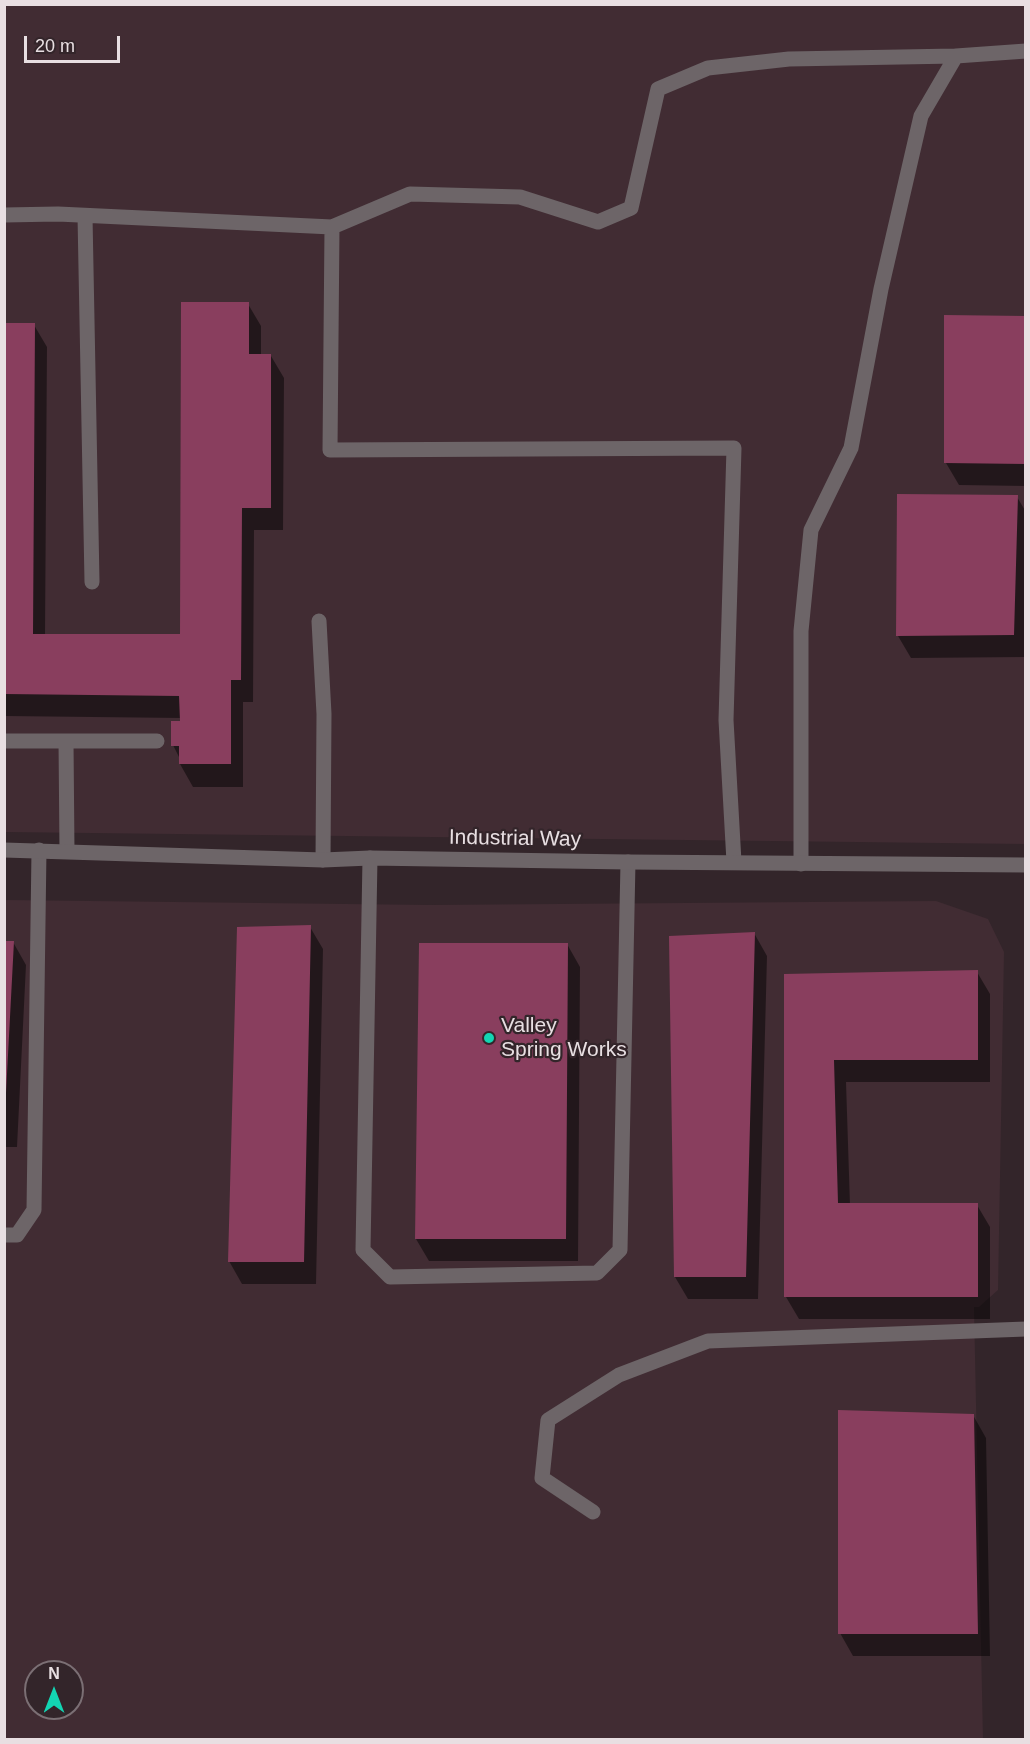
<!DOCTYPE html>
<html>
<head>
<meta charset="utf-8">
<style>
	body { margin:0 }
	#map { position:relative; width:1030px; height:1744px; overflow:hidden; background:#33252a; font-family:Helvetica,sans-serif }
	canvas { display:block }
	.frame { position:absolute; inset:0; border:6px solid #e8dfe2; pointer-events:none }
	.north { position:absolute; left:24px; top:1660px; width:60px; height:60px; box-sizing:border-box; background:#33252a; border:2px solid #7b6f74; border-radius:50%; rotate:0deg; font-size:16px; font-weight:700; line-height:24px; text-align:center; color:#e8dfe2 }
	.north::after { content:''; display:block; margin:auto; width:21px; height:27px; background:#13d5b3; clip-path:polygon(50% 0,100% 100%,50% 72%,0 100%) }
	.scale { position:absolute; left:24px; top:36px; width:96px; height:27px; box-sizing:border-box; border:3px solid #e8dfe2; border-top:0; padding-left:8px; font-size:18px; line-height:21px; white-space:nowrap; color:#e8dfe2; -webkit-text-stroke:4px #33252a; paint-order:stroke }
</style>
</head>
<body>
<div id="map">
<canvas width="1030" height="1744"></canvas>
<div class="frame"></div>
<div class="north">N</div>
<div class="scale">20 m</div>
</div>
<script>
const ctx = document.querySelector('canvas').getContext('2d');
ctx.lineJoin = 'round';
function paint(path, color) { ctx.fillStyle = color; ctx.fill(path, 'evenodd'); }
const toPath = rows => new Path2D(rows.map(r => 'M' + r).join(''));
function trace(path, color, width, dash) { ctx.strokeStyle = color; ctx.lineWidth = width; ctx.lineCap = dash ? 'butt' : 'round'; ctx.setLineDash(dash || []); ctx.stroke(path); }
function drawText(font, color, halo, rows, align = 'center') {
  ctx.font = font + ' Helvetica,sans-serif'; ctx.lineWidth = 4.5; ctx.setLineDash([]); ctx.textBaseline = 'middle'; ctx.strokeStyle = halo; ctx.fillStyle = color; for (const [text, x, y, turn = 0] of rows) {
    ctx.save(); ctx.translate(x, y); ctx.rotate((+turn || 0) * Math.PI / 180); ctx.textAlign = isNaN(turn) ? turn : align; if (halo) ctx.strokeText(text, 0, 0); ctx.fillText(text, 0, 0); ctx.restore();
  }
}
const built = toPath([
	[5,5,1025,5,1025,844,5,832],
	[5,900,431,905,936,901,988,919,1004,952,998,1290,979,1307,974,1307,983,1739,5,1740],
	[36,1672,72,1672,72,1708,36,1708]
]);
const shadow = toPath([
	[248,304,261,326,261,356,271,356,284,378,283,530,254,530,253,702,243,702,243,787,193,787,180,764,180,759,173,745,181,723,181,718,4,716,4,325,34,325,47,347,45,635,181,636],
	[1026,317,1026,486,959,485,946,463],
	[1017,497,1026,512,1026,657,911,658,898,636],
	[310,927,323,949,316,1284,242,1284,229,1261],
	[754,933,767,956,758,1299,688,1299,675,1277],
	[4,942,13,942,26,965,17,1147,4,1147],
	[567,944,580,967,578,1261,429,1261,416,1239],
	[977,972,990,994,990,1082,846,1082,850,1205,977,1205,990,1227,990,1319,799,1319,786,1297,786,976],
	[973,1415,986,1438,990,1656,853,1656,840,1633]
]);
const building = toPath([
	[181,302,249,302,249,354,271,354,271,508,242,508,241,680,231,680,231,764,179,764,179,746,171,746,171,721,180,721,179,696,4,694,4,323,35,323,33,634,180,634],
	[944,315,1026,316,1026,464,944,463],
	[897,494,1018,495,1014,635,896,636],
	[311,925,304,1262,228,1262,237,927],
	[755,932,746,1277,674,1277,669,936],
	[5,941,14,941,6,1093,5,1093],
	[419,943,568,943,566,1239,415,1239],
	[978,970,978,1060,834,1060,838,1203,978,1203,978,1297,784,1297,784,974],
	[838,1410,974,1414,978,1634,838,1634]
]);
const service = toPath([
	[4,215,58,214,332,227,330,450,734,448,726,720,734,862],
	[85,216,92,582],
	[332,227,410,194,520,197,598,222,631,208,658,89,708,68,789,59,956,56],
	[319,621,324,714,323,860],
	[4,741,157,741],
	[66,741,67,851],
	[370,858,363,1250,390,1277,597,1273,620,1250,628,862],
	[801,864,801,631,811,530,851,448,881,289,921,116,956,56,1026,51],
	[4,1235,17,1235,34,1210,39,850],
	[593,1512,542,1478,548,1420,619,1375,708,1341,1026,1329]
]);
const minor = toPath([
	[4,850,323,860,370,858,628,862,1026,865]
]);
const markers = [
	[489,1038,6,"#13d5b3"]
];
const streetNames = [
	["Industrial Way",515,839,1]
];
const poiNames = [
	["Valley",501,1026],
	["Spring Works",501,1050]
];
paint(built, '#412c33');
paint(shadow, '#0007');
paint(building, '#893e5e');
trace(service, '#6d6568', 15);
trace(minor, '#6d6568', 15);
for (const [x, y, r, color] of markers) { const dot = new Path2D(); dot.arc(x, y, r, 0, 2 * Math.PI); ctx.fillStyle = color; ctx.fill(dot); trace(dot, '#33252a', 2); }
drawText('21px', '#e8dfe2', '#33252a', streetNames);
drawText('21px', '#e8dfe2', '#33252a', poiNames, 'left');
</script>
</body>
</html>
